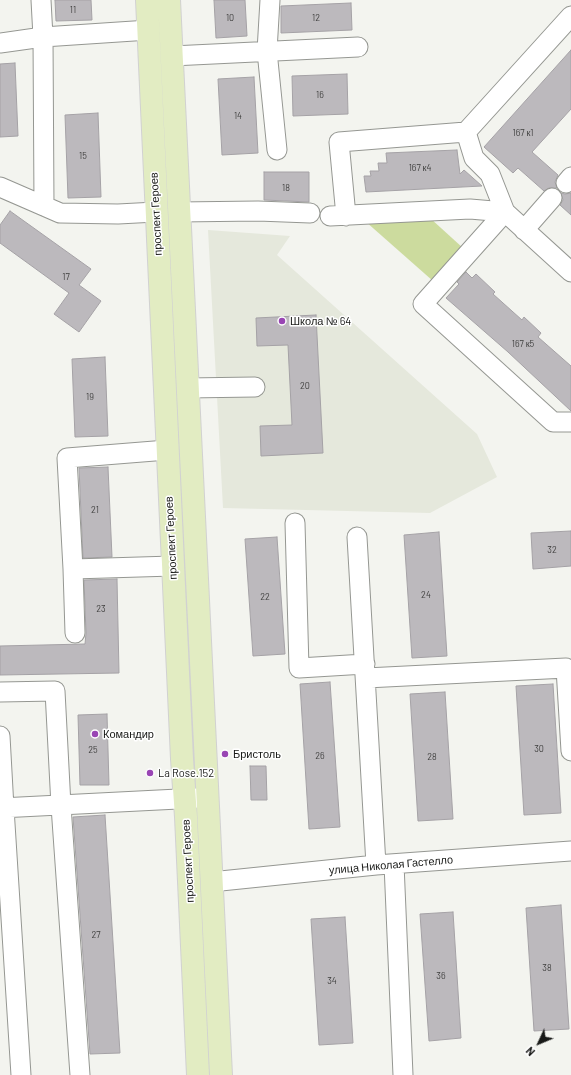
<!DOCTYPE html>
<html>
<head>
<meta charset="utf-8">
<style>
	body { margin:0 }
	#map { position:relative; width:571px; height:1075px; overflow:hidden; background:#f3f4ef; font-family:Barlow,sans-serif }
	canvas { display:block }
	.north { position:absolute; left:519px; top:1023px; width:40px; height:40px; -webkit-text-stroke:3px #fff; paint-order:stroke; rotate:226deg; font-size:11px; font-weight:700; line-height:16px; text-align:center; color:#181917 }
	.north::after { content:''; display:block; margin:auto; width:14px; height:18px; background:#181917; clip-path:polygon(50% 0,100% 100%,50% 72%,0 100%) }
</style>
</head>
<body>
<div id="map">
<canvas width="571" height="1075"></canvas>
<div class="north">N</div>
</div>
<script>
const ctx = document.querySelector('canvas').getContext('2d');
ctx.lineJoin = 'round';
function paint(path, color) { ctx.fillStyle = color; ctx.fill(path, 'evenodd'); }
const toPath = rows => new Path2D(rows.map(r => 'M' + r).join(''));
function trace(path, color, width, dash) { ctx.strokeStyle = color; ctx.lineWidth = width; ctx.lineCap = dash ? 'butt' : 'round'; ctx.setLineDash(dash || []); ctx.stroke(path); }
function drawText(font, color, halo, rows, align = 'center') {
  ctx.font = font + ' Barlow,sans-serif'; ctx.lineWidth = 3; ctx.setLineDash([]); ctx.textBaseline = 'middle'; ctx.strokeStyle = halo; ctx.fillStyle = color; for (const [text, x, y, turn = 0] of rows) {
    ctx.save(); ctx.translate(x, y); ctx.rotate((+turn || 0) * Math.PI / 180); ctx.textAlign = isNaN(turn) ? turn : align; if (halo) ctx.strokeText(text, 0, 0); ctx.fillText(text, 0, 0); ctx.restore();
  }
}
const built = toPath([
	[208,230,290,236,277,255,477,434,497,477,430,513,223,508]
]);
const green = toPath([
	[430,218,463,248,433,281,365,221]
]);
const building = toPath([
	[55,0,91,0,92,20,56,21,55,0],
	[214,0,245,0,247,36,216,38,214,0],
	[351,3,352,30,281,33,281,6,351,3],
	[571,50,571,109,532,152,558,175,555,182,557,188,549,188,544,191,518,168,513,173,484,147,571,50],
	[15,63,18,136,0,137,0,64,15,63],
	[347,74,348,114,293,116,292,76,347,74],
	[254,77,258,153,222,155,218,79,254,77],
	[98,113,101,197,68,198,65,115,98,113],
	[457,150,460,174,464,170,482,186,366,192,364,176,371,176,370,171,379,171,378,163,387,163,386,153,457,150],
	[264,172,309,172,309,202,264,200,264,172],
	[561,193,565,194,571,193,571,215,560,205,563,200,561,193],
	[10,211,91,269,79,285,101,301,79,332,54,314,69,293,0,243,0,225,10,211],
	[466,272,472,278,476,274,495,292,493,294,522,320,524,317,541,333,538,337,571,366,571,411,508,352,446,298,459,284,457,282,466,272],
	[316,315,323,453,261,456,260,426,292,425,288,345,257,346,256,318,316,315],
	[105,357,108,436,75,437,72,359,105,357],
	[108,467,112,557,83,558,79,468,108,467],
	[571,531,571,566,533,569,531,533,571,531],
	[439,532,447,656,412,658,404,535,439,532],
	[277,537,285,654,253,656,245,539,277,537],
	[117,579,119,673,0,675,0,646,85,644,86,633,84,580,117,579],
	[330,682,340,827,309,829,300,684,330,682],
	[553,684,561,813,524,815,516,686,553,684],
	[445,692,453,819,418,821,410,694,445,692],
	[107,714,109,785,80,785,78,715,107,714],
	[250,766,266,766,267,800,251,800,250,766],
	[105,815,120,1053,90,1054,73,817,105,815],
	[561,905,569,1029,534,1031,526,908,561,905],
	[453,912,461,1038,429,1041,420,914,453,912],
	[345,917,353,1043,319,1045,311,919,345,917]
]);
const minor = toPath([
	[41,0,43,37,44,206],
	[270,0,267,51,277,150],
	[0,43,43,37,149,30],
	[172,56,358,47],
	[466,132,474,158,490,174,505,212,571,272],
	[566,183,571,177],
	[0,187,60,213,118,214,156,212],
	[179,212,258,211,310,213],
	[330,216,470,209,505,212,423,304,553,422,571,422],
	[346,216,339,142,466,132,571,16],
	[524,230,552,198],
	[187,388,255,387],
	[295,523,299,668,365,664],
	[357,537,376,865],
	[73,569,173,566],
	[75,633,73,569,67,458,167,450],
	[366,678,566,668,571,751],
	[0,692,55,691,61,806,80,1075],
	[0,736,4,808,21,1075],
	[0,808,198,798],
	[394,864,403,1075],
	[211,882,376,865,571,851]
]);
const major = toPath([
	[147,0,182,759,186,817,198,1075],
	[169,0,221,1075]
]);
const markers = [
	[282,321,4,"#9945b4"],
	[95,734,4,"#9945b4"],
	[225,754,4,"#9945b4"],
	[150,773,4,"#9945b4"]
];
const numberNames = [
	["11",73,10],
	["10",230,18],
	["12",316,18],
	["16",320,95],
	["14",238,116],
	["167 к1",523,133],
	["15",83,156],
	["167 к4",420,168],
	["18",286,188],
	["17",66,277],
	["167 к5",523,344],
	["20",305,386],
	["19",90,397],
	["21",95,510],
	["32",552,550],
	["24",426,595],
	["22",265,597],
	["23",101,609],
	["30",539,749],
	["25",93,750],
	["26",320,756],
	["28",432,757],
	["27",96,935],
	["38",547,968],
	["36",441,976],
	["34",332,981]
];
const streetNames = [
	["проспект Героев",156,214,-93],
	["проспект Героев",171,538,-93],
	["проспект Героев",188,861,-93],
	["улица Николая Гастелло",391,865,-5]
];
const poiNames = [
	["Школа № 64",290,321],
	["Командир",103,734],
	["Бристоль",233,754],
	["La Rose.152",158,773]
];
paint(built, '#e5e8dc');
paint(green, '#ccdb9e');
paint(building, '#bcb9bd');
trace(building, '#a5a2a6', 1);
trace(minor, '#959792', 21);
trace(major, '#d1d1d1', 24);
trace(minor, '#fff', 19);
trace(major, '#e2ecc2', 22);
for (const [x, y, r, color] of markers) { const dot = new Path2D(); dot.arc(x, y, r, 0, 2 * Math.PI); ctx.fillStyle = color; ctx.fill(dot); trace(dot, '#fff', 1.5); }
drawText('9px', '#414140', null, numberNames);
drawText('11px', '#181917', '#fff', streetNames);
drawText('11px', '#181917', '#fff', poiNames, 'left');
</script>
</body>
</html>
